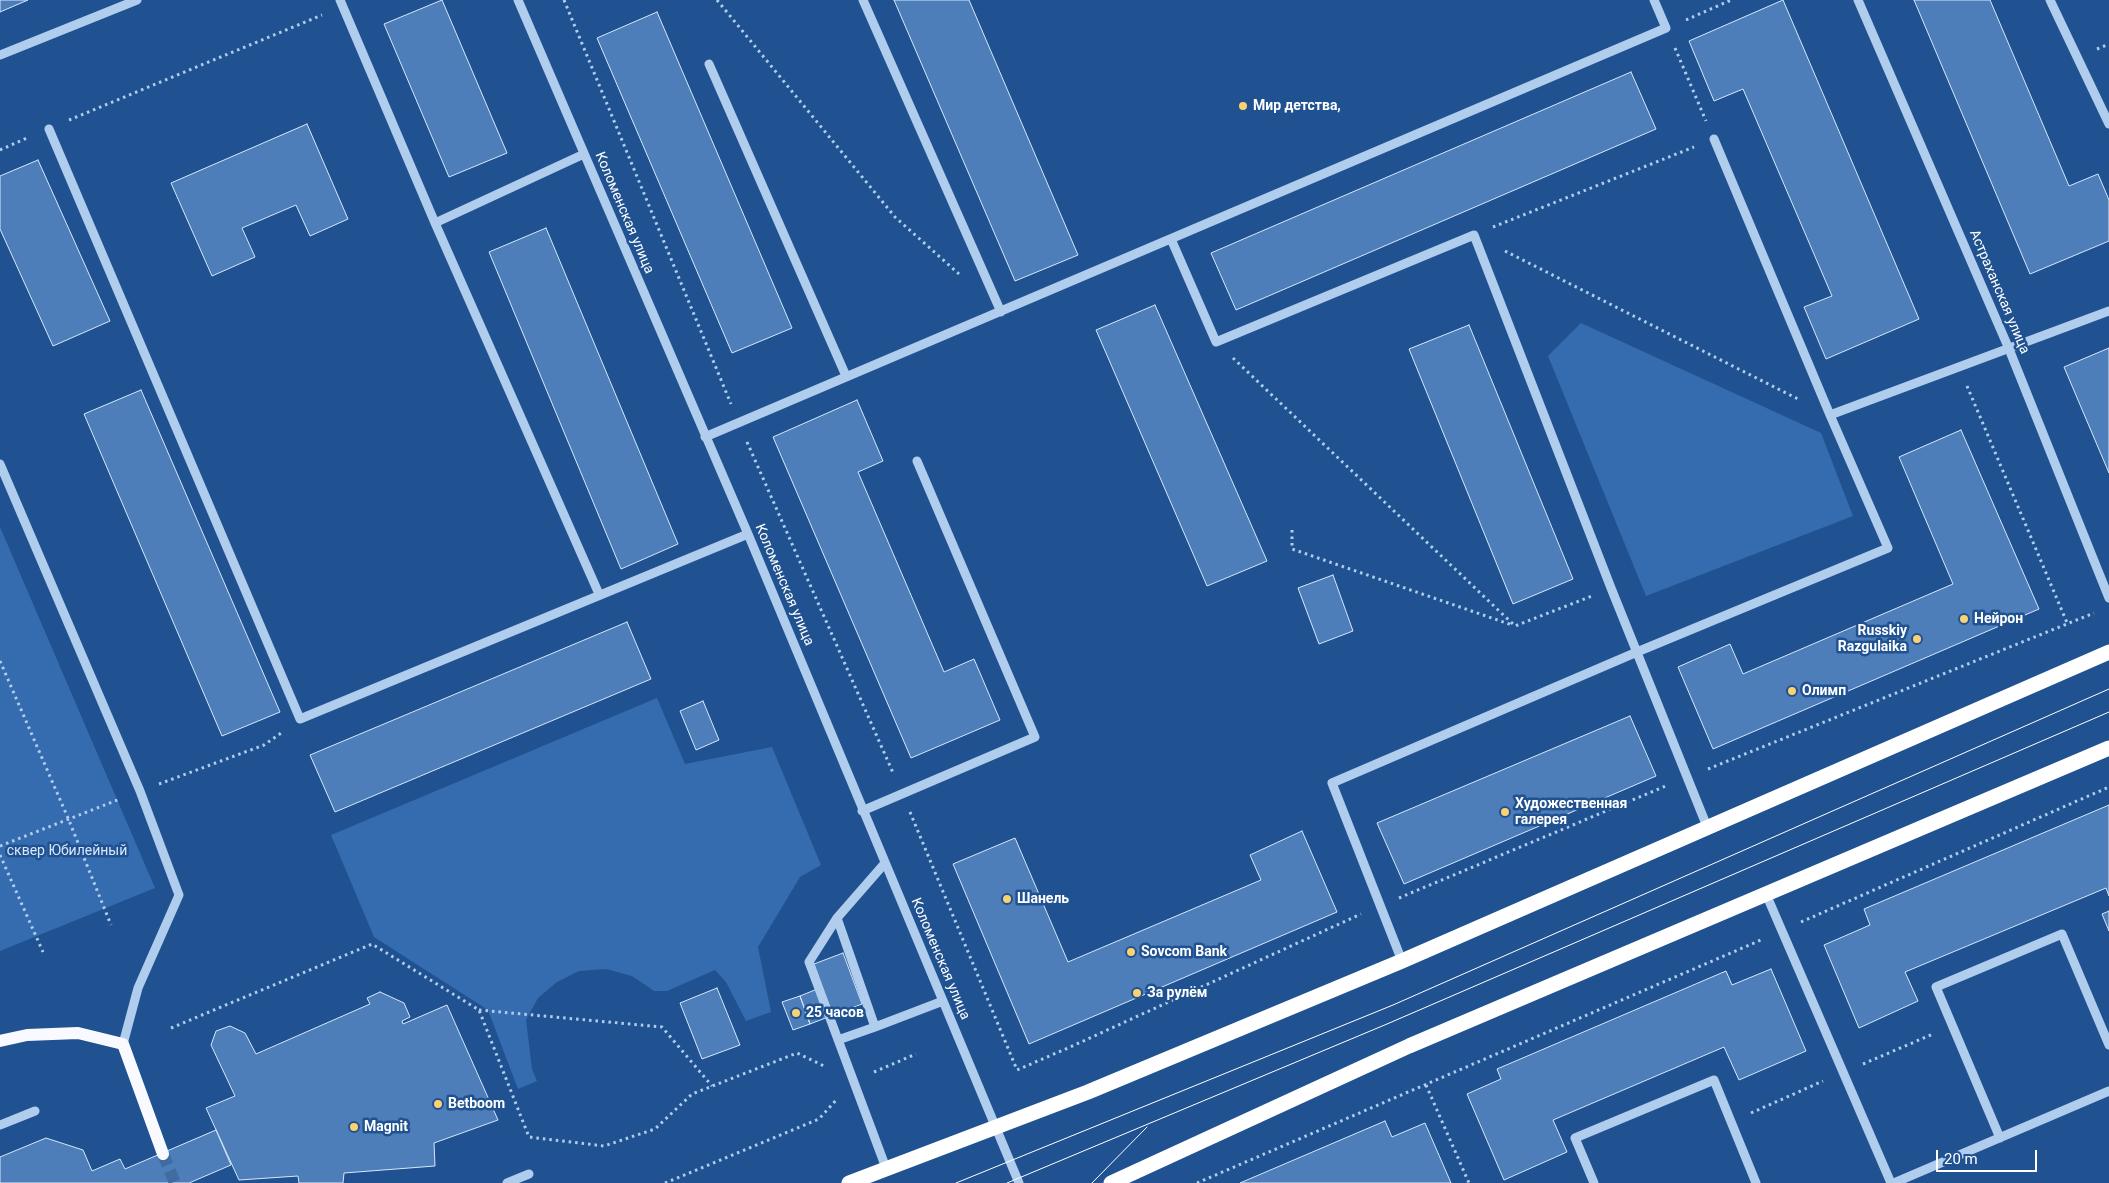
<!DOCTYPE html>
<html>
<head>
<meta charset="utf-8">
<style>
	body { margin:0 }
	#map { position:relative; width:2109px; height:1183px; overflow:hidden; background:#205291; font-family:Roboto,sans-serif }
	canvas { display:block }
	.scale { position:absolute; left:1936px; top:1150px; width:101px; height:22px; box-sizing:border-box; border:2px solid #fff; border-top:0; padding-left:6px; font-size:15px; line-height:18px; white-space:nowrap; color:#fff; -webkit-text-stroke:4px #205291; paint-order:stroke }
</style>
</head>
<body>
<div id="map">
<canvas width="2109" height="1183"></canvas>
<div class="scale">20 m</div>
</div>
<script>
const ctx = document.querySelector('canvas').getContext('2d');
ctx.lineJoin = 'round';
function paint(path, color) { ctx.fillStyle = color; ctx.fill(path, 'evenodd'); }
const toPath = rows => new Path2D(rows.map(r => 'M' + r).join(''));
function trace(path, color, width, dash) { ctx.strokeStyle = color; ctx.lineWidth = width; ctx.lineCap = dash ? 'butt' : 'round'; ctx.setLineDash(dash || []); ctx.stroke(path); }
function drawText(font, color, halo, rows, align = 'center') {
  ctx.font = font + ' Roboto,sans-serif'; ctx.lineWidth = 5; ctx.setLineDash([]); ctx.textBaseline = 'middle'; ctx.strokeStyle = halo; ctx.fillStyle = color; for (const [text, x, y, turn = 0] of rows) {
    ctx.save(); ctx.translate(x, y); ctx.rotate((+turn || 0) * Math.PI / 180); ctx.textAlign = isNaN(turn) ? turn : align; if (halo) ctx.strokeText(text, 0, 0); ctx.fillText(text, 0, 0); ctx.restore();
  }
}
const green = toPath([
	[1581,323,1821,433,1853,516,1646,596,1548,356],
	[0,527,155,888,0,951],
	[657,698,685,764,772,747,821,865,800,877,758,947,771,1012,746,1021,726,982,715,970,667,991,654,991,632,976,606,969,579,971,557,982,538,998,526,1020,532,1069,537,1081,518,1089,488,1010,374,937,331,835]
]);
const building = toPath([
	[0,0,28,0,0,12,0,0],
	[442,0,507,153,449,177,384,24,442,0],
	[894,0,969,0,1078,255,1015,281,894,0],
	[1783,0,1919,319,1826,359,1804,307,1832,296,1743,89,1714,101,1689,41,1783,0],
	[1914,0,1990,0,2069,186,2098,174,2109,200,2109,241,2030,274,1914,0],
	[657,12,792,328,732,353,597,38,657,12],
	[1631,72,1656,129,1236,310,1211,253,1631,72],
	[307,124,348,219,310,236,296,205,242,228,255,257,212,276,171,183,307,124],
	[38,160,110,321,53,346,0,229,0,176,38,160],
	[546,228,678,544,621,569,489,252,546,228],
	[1155,305,1267,561,1207,586,1096,330,1155,305],
	[1469,325,1573,579,1513,604,1409,349,1469,325],
	[2109,348,2109,473,2064,367,2109,348],
	[141,390,280,712,222,736,84,414,141,390],
	[857,400,883,461,858,472,944,672,974,659,1000,720,911,758,773,437,857,400],
	[1961,430,2039,609,1713,749,1678,667,1730,644,1743,674,1953,584,1899,457,1961,430],
	[1333,575,1353,631,1319,644,1298,588,1333,575],
	[627,622,651,679,335,812,310,755,627,622],
	[703,701,719,740,696,750,680,711,703,701],
	[1630,716,1656,776,1404,884,1377,823,1630,716],
	[2109,805,2109,896,2106,888,1905,972,1918,1001,1859,1028,1824,945,1870,925,1864,909,2109,805],
	[1302,831,1337,912,1029,1044,953,864,1015,838,1068,962,1261,880,1250,855,1302,831],
	[2109,911,2109,931,2102,914,2109,911],
	[843,953,862,1004,810,1024,800,996,822,987,814,964,843,953],
	[1771,969,1806,1051,1739,1080,1724,1047,1553,1120,1567,1152,1504,1180,1467,1094,1501,1079,1497,1069,1726,971,1732,985,1771,969],
	[717,988,740,1045,702,1059,680,1003,717,988],
	[380,992,404,1003,410,1017,402,1021,403,1024,447,1005,498,1120,434,1143,435,1166,344,1173,343,1183,299,1183,298,1176,239,1180,206,1108,235,1096,211,1045,216,1031,230,1026,245,1033,256,1054,370,1004,367,998,380,992],
	[800,996,810,1024,793,1030,782,1002,800,996],
	[1385,1121,1392,1137,1425,1123,1451,1183,1240,1183,1385,1121],
	[216,1130,231,1165,189,1183,0,1183,0,1157,46,1138,83,1150,92,1171,120,1159,125,1169,216,1130]
]);
const majorTunnel = toPath([
	[163,1154,175,1183]
]);
const path = toPath([
	[564,0,731,404],
	[717,0,895,217,959,274],
	[1686,20,1731,0],
	[1675,48,1706,121],
	[2097,49,2109,44],
	[69,120,322,15],
	[0,150,29,137],
	[1493,227,1694,147],
	[1505,251,1798,399],
	[1233,358,1515,626,1592,596],
	[1967,386,2068,625],
	[747,442,894,775],
	[1292,530,1292,549,1512,625],
	[0,661,68,818,111,925],
	[1708,769,2094,613],
	[159,784,264,745,284,731],
	[910,812,1017,1070,1068,1048,1361,914],
	[0,846,120,799],
	[0,855,43,952],
	[1399,898,1668,785],
	[1801,922,2109,787],
	[479,1010,662,1027,712,1086],
	[171,1028,372,944,479,1010,529,1137,604,1146,655,1129,692,1094,797,1053,824,1066],
	[1863,1064,1933,1034],
	[874,1072,916,1054],
	[1426,1085,1469,1183],
	[1751,1113,1823,1081],
	[665,1183,819,1119,838,1098],
	[1197,1183,1761,940]
]);
const minor = toPath([
	[340,0,435,223,599,594],
	[518,0,748,534,1019,1183],
	[863,0,1001,312],
	[1858,0,2009,349,2109,598],
	[2050,0,2109,124],
	[0,55,137,0],
	[709,64,846,376],
	[49,129,300,719,748,534],
	[1714,139,1830,415],
	[435,223,584,154],
	[1171,239,1216,342,1474,235,1611,588,1708,829],
	[705,437,1666,28,1654,0],
	[0,464,140,791,179,895,138,988,123,1044],
	[862,811,1035,737,917,461],
	[885,863,837,918,809,962,886,1168],
	[1766,894,1891,1183],
	[837,918,875,1027,838,1040],
	[1402,961,1332,783,1637,652,1888,548,1830,415,2109,311],
	[875,1027,943,1001],
	[0,1125,35,1111],
	[2000,1138,1936,987,2062,934,2109,1045],
	[507,1183,529,1174],
	[1594,1183,1575,1138,1714,1080,1756,1183],
	[1894,1183,2109,1091]
]);
const major = toPath([
	[0,1041,27,1035,78,1033,123,1044,163,1154]
]);
const highway = toPath([
	[849,1183,1088,1092,1402,961,2109,652],
	[1111,1183,1409,1046,2109,748]
]);
const tram = toPath([
	[956,1183,1393,1005,2109,689],
	[1007,1183,1387,1024,2109,712],
	[1092,1183,1147,1127]
]);
const markers = [
	[1243,106,5,"#fad272"],
	[1964,619,5,"#fad272"],
	[1917,639,5,"#fad272"],
	[1792,691,5,"#fad272"],
	[1505,812,5,"#fad272"],
	[1007,899,5,"#fad272"],
	[1131,952,5,"#fad272"],
	[1137,993,5,"#fad272"],
	[796,1013,5,"#fad272"],
	[438,1104,5,"#fad272"],
	[354,1127,5,"#fad272"]
];
const poiNames = [
	["Мир детства,",1253,106],
	["Нейрон",1974,619],
	["Russkiy",1907,631,"right"],
	["Razgulaika",1907,647,"right"],
	["Олимп",1802,691],
	["Художественная",1515,804],
	["галерея",1515,820],
	["Шанель",1017,899],
	["Sovcom Bank",1141,952],
	["За рулём",1147,993],
	["25 часов",806,1013],
	["Betboom",448,1104],
	["Magnit",364,1127]
];
const streetNames = [
	["Коломенская улица",624,213,67],
	["Астраханская улица",1999,292,67],
	["Коломенская улица",784,585,67],
	["Коломенская улица",940,959,67]
];
const parkNames = [
	["сквер Юбилейный",67,851]
];
paint(green, '#346caf');
paint(building, '#4d7eba');
trace(building, '#d7e7fa', 1);
trace(majorTunnel, '#416ca2', 12, [12, 6]);
trace(path, '#b1cded', 3, [2.5, 4]);
trace(minor, '#b1cded', 9);
trace(major, '#f8faff', 12);
trace(highway, '#fff', 15);
trace(tram, '#fff', 1);
for (const [x, y, r, color] of markers) { const dot = new Path2D(); dot.arc(x, y, r, 0, 2 * Math.PI); ctx.fillStyle = color; ctx.fill(dot); trace(dot, '#205291', 2); }
drawText('bold 14px', '#fff', '#205291', poiNames, 'left');
drawText('14px', '#fff', '#205291', streetNames);
drawText('14px', '#d7e7fa', '#205291', parkNames);
</script>
</body>
</html>
